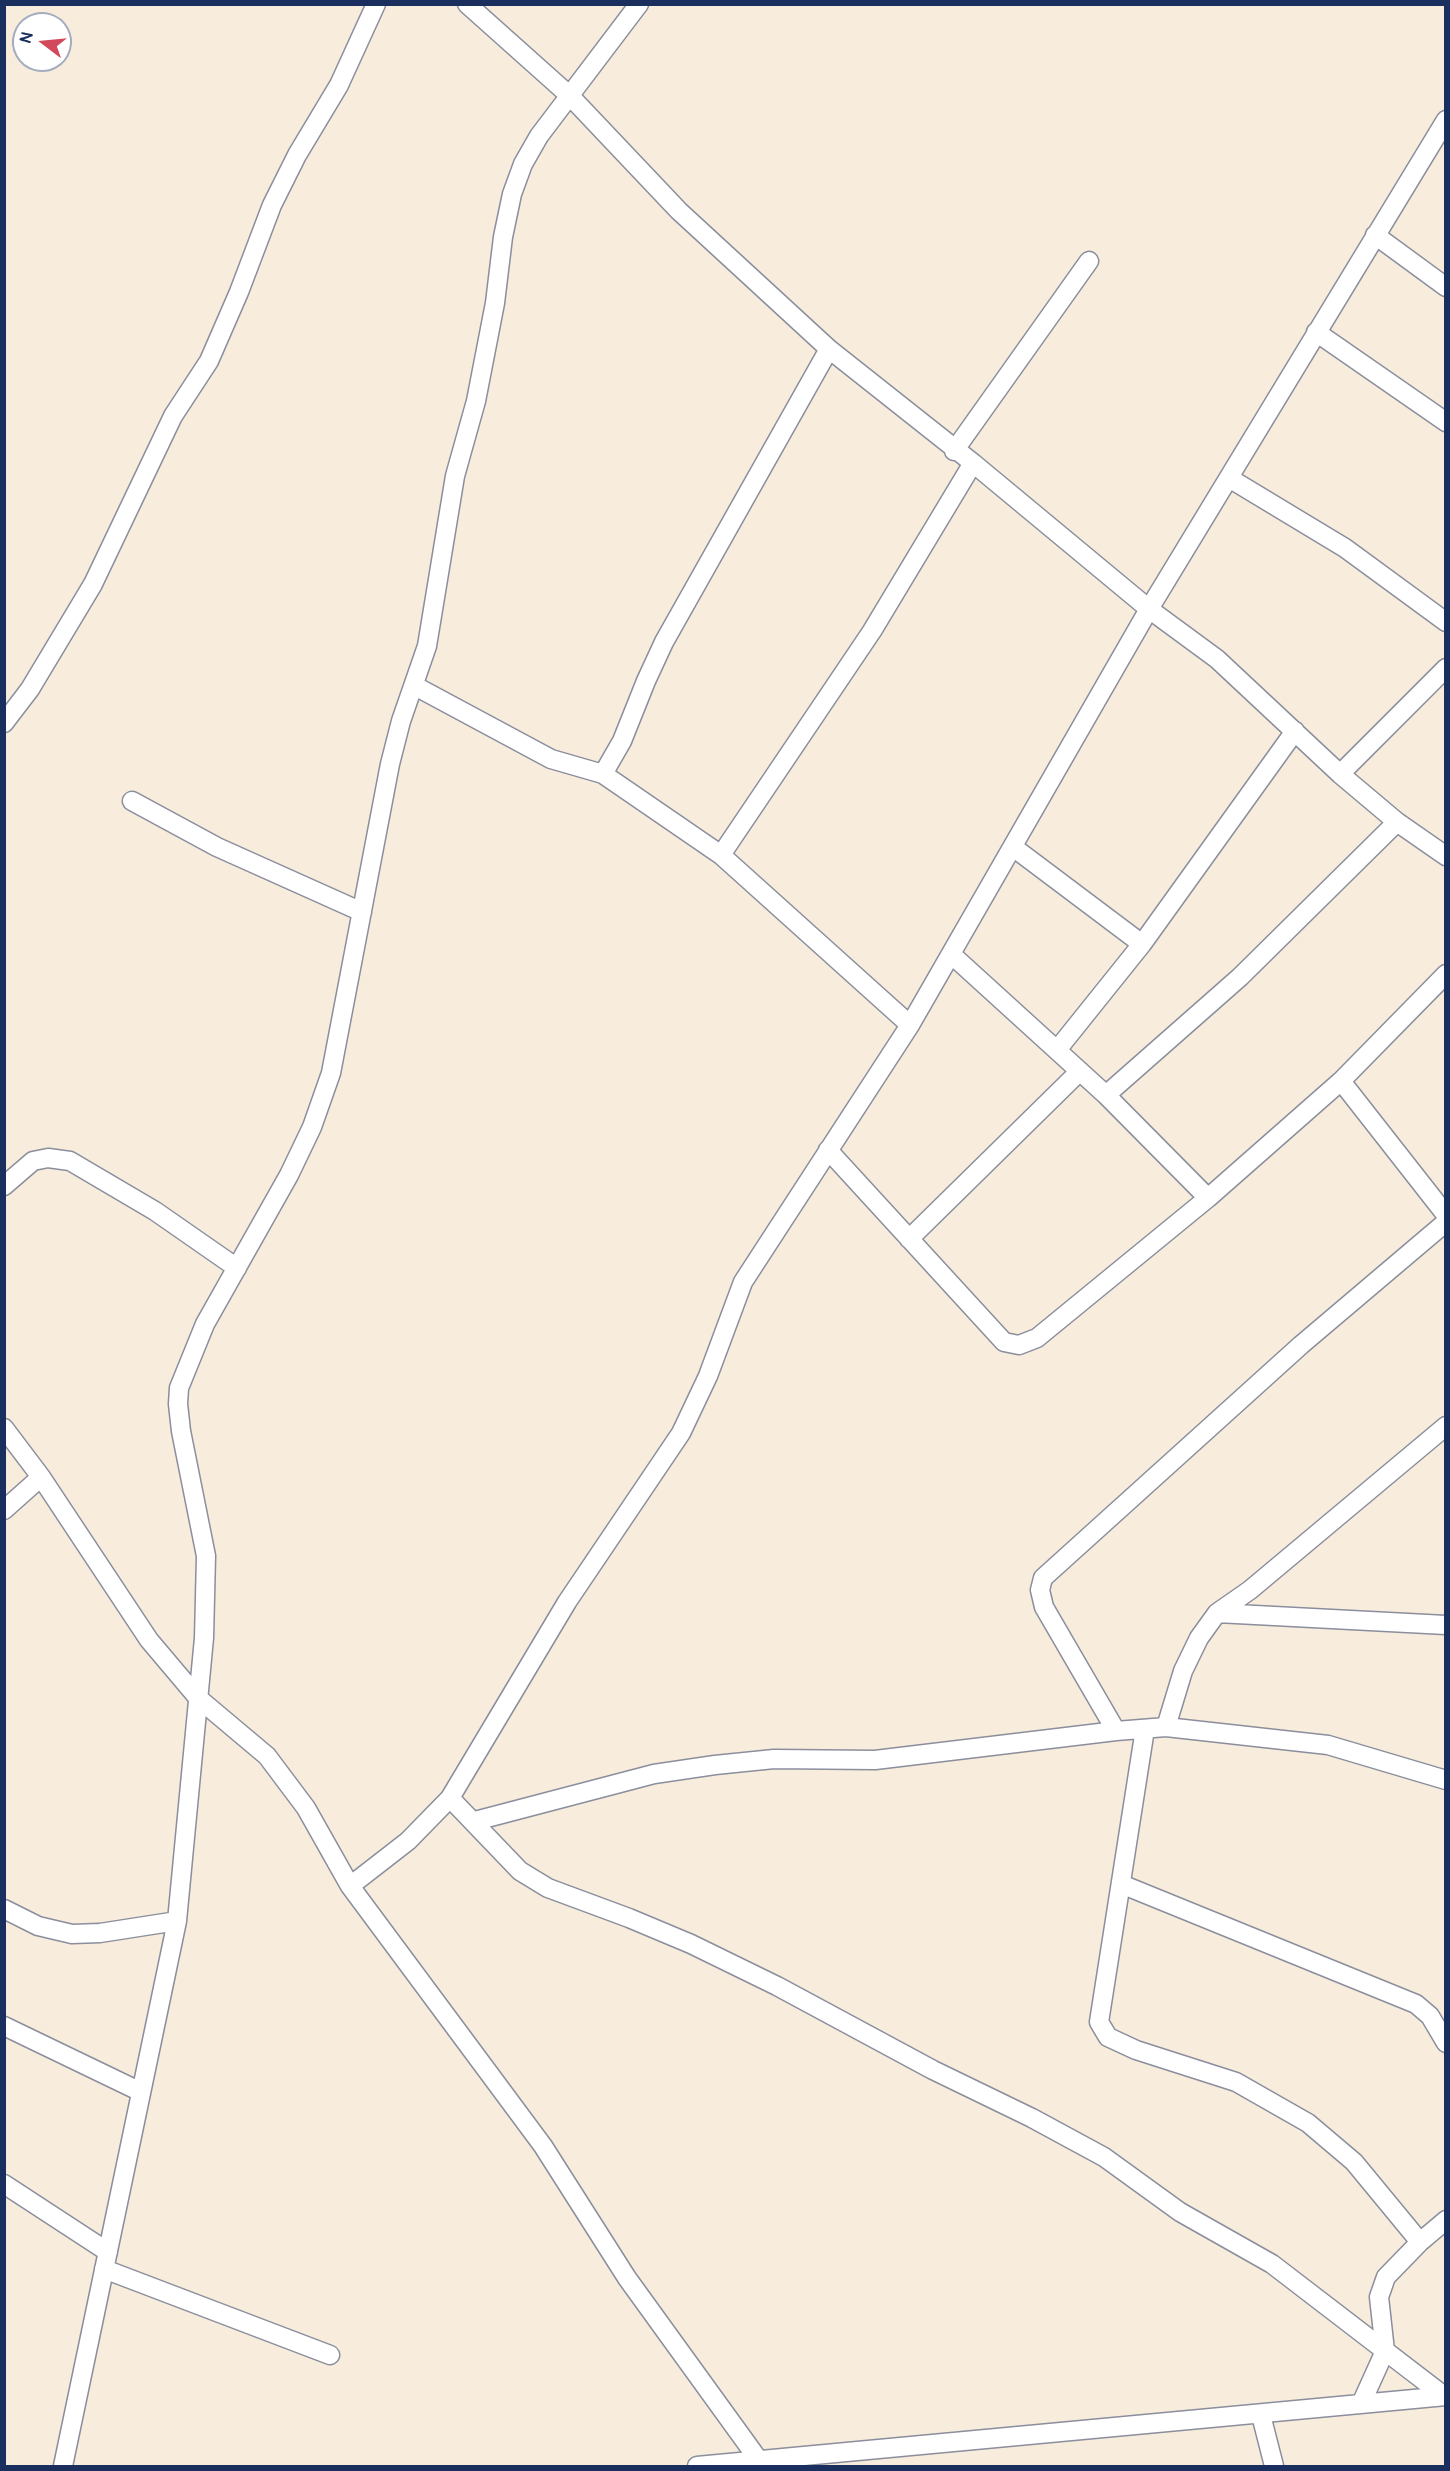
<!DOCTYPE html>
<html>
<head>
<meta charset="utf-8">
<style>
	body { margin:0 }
	#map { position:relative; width:1450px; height:2471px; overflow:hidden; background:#f8ecdc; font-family:Pangolin,sans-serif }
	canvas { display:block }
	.frame { position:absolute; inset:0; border:6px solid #1b2f5e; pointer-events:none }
	.north { position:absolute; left:12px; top:12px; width:60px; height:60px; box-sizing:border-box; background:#fff; border:2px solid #a4acbf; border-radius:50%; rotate:286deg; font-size:16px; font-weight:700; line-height:24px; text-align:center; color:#1b2f5e }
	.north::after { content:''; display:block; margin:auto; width:21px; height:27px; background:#d1495b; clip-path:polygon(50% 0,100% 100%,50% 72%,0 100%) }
</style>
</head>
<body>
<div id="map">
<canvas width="1450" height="2471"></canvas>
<div class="frame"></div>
<div class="north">N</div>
</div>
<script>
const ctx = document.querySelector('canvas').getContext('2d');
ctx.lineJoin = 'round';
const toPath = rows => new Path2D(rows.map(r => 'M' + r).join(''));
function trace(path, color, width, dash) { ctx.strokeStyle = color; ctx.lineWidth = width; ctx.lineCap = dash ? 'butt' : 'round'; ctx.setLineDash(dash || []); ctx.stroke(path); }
const minor = toPath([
	[467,4,570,96,679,211,829,349,973,463,1149,609,1217,659,1340,774,1397,822,1446,856],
	[1375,235,1446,287],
	[1316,332,1446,422],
	[954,451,1089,261],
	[1229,478,1345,548,1446,622],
	[415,686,551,759,603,774,622,741,646,681,664,642,829,349],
	[4,723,30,689,93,584,173,416,209,361,239,292,272,205,297,155,339,85,376,4],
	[603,774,721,855,910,1025],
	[1340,774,1446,668],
	[132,801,217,847,362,912],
	[1013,847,1142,944],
	[721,855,872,631,973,463],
	[951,954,1106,1095,1208,1198],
	[1057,1050,1142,944,1295,731],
	[1341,1081,1446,1215],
	[1106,1095,1240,977,1397,822],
	[828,1150,1004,1342,1019,1345,1037,1338,1208,1198,1341,1081,1446,974],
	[4,1186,33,1161,48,1158,70,1161,155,1211,237,1268],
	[909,1239,1080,1071],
	[4,1428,41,1477,149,1640,198,1698,267,1756,306,1808,350,1886,408,1841,450,1798,567,1602,681,1433,708,1376,743,1282,910,1025,1149,609,1446,120],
	[4,1510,41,1477],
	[1217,1613,1446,1625],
	[1166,1727,1183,1671,1199,1638,1217,1613,1250,1590,1446,1426],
	[1145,1729,1099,2022,1108,2037,1136,2050,1236,2082,1308,2123,1354,2162,1420,2242],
	[1116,1731,1044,1607,1040,1590,1043,1578,1301,1345,1446,1222],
	[450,1798,520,1871,548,1888,629,1918,691,1944,777,1986,933,2070,1032,2118,1104,2157,1180,2212,1272,2264,1444,2396],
	[475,1821,654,1774,715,1765,774,1759,875,1760,1116,1731,1166,1727,1328,1745,1446,1780],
	[1121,1884,1416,2004,1430,2016,1446,2043],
	[350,1886,543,2146,627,2278,763,2466],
	[4,1909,38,1926,72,1934,100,1933,177,1921],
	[4,2026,141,2092],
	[4,2184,108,2252],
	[104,2269,330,2355],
	[1361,2404,1385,2351,1379,2297,1386,2277,1420,2242,1446,2220],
	[1261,2415,1274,2466],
	[63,2466,177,1921,204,1638,206,1556,181,1431,178,1404,179,1388,205,1324,289,1175,312,1127,331,1073,390,764,401,721,427,646,455,476,476,401,495,303,503,237,512,194,523,164,539,136,639,4],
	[697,2466,1446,2396]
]);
trace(minor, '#8a8e9d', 21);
trace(minor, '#fff', 18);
</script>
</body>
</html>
